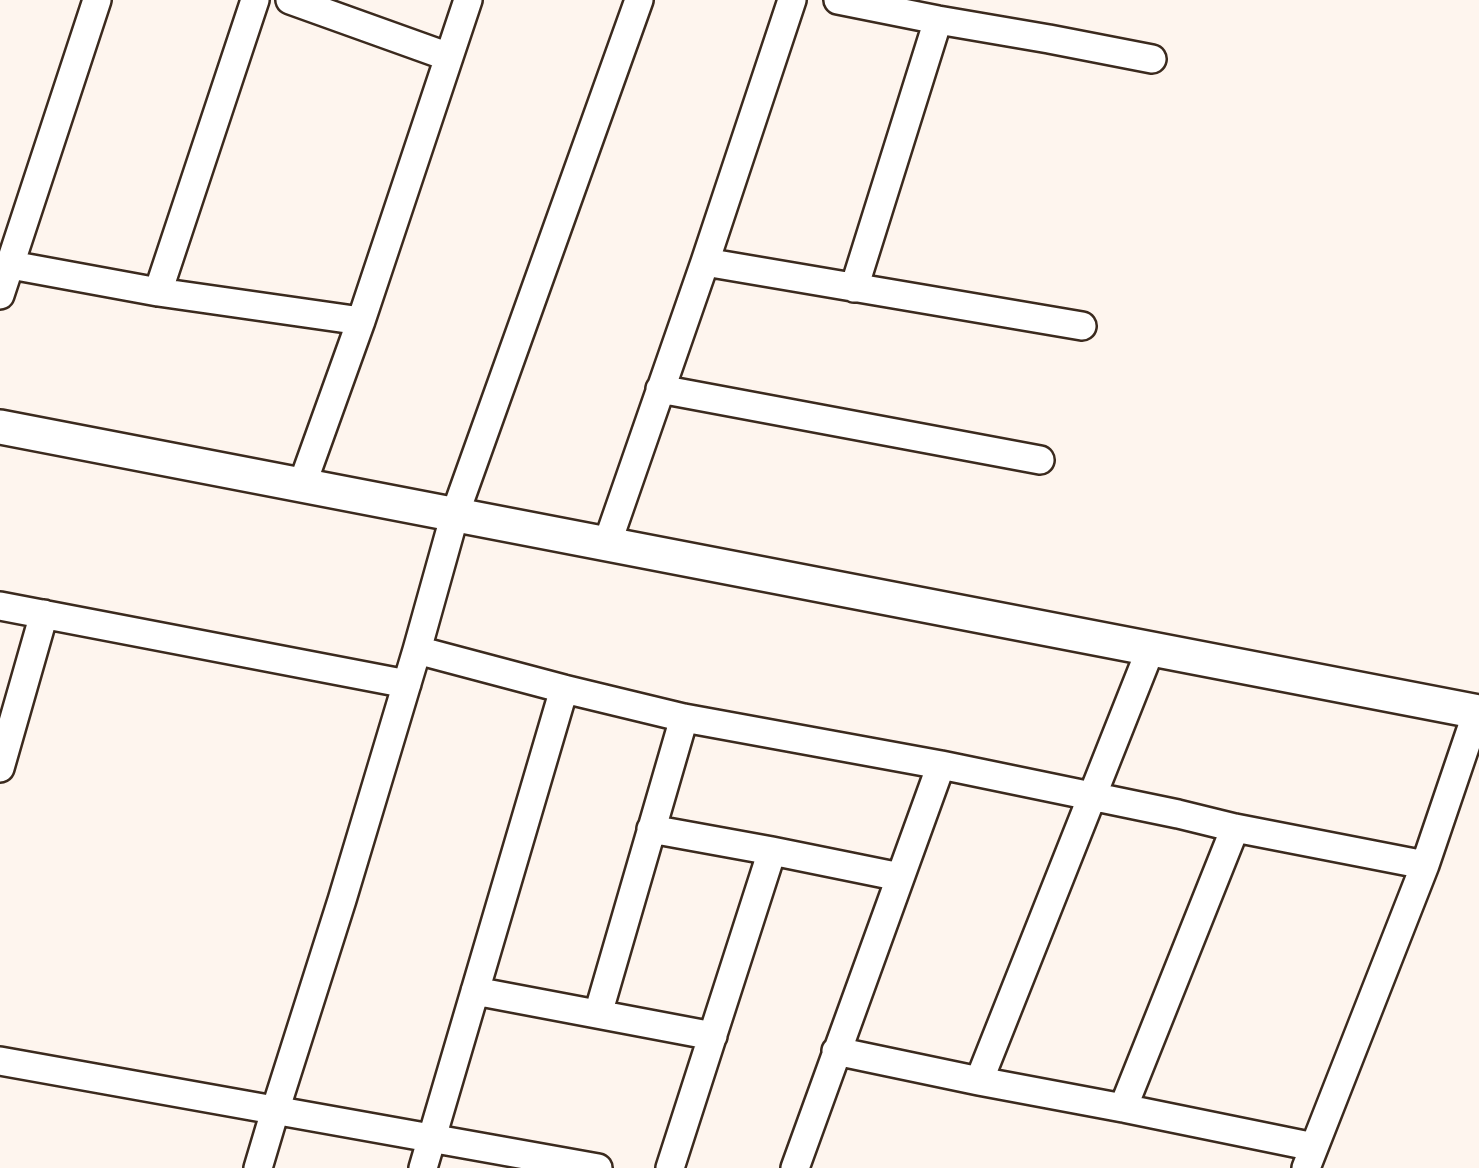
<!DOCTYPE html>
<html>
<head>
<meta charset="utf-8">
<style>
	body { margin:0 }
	canvas { display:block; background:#fef5ee }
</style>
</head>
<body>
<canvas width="1479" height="1168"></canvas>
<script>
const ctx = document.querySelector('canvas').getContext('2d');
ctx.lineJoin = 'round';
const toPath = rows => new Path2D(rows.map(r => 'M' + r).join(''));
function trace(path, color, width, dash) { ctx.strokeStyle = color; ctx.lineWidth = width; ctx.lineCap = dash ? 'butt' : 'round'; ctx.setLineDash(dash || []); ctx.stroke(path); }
const minor = toPath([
	[290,0,449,57],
	[838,0,938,20,1049,39,1152,59],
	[705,262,1082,326],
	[11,265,158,292,361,321],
	[854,288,938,20],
	[158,292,255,0],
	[0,295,97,0],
	[660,389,1040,460],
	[302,485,361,321,468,0],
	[607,544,705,262,792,0],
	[0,606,407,684],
	[417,650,564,689,684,718,941,765,1178,814,1235,828,1425,865],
	[0,768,44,614],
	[651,829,772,851,900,877],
	[475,991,713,1036],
	[598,1014,684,718],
	[836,1051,979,1081,1123,1108,1314,1147],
	[0,1061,598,1168],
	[979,1081,1151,648],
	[1123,1108,1235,828],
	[258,1168,275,1111,342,900,417,650,455,514,639,0],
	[423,1168,564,689],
	[670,1168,772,851],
	[795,1168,941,765],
	[1306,1168,1425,865,1477,712]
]);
const tertiary = toPath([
	[0,427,1479,712]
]);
trace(minor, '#3b2a1e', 32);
trace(tertiary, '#3b2a1e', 38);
trace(minor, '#fff', 27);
trace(tertiary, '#fff', 33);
</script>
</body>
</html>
